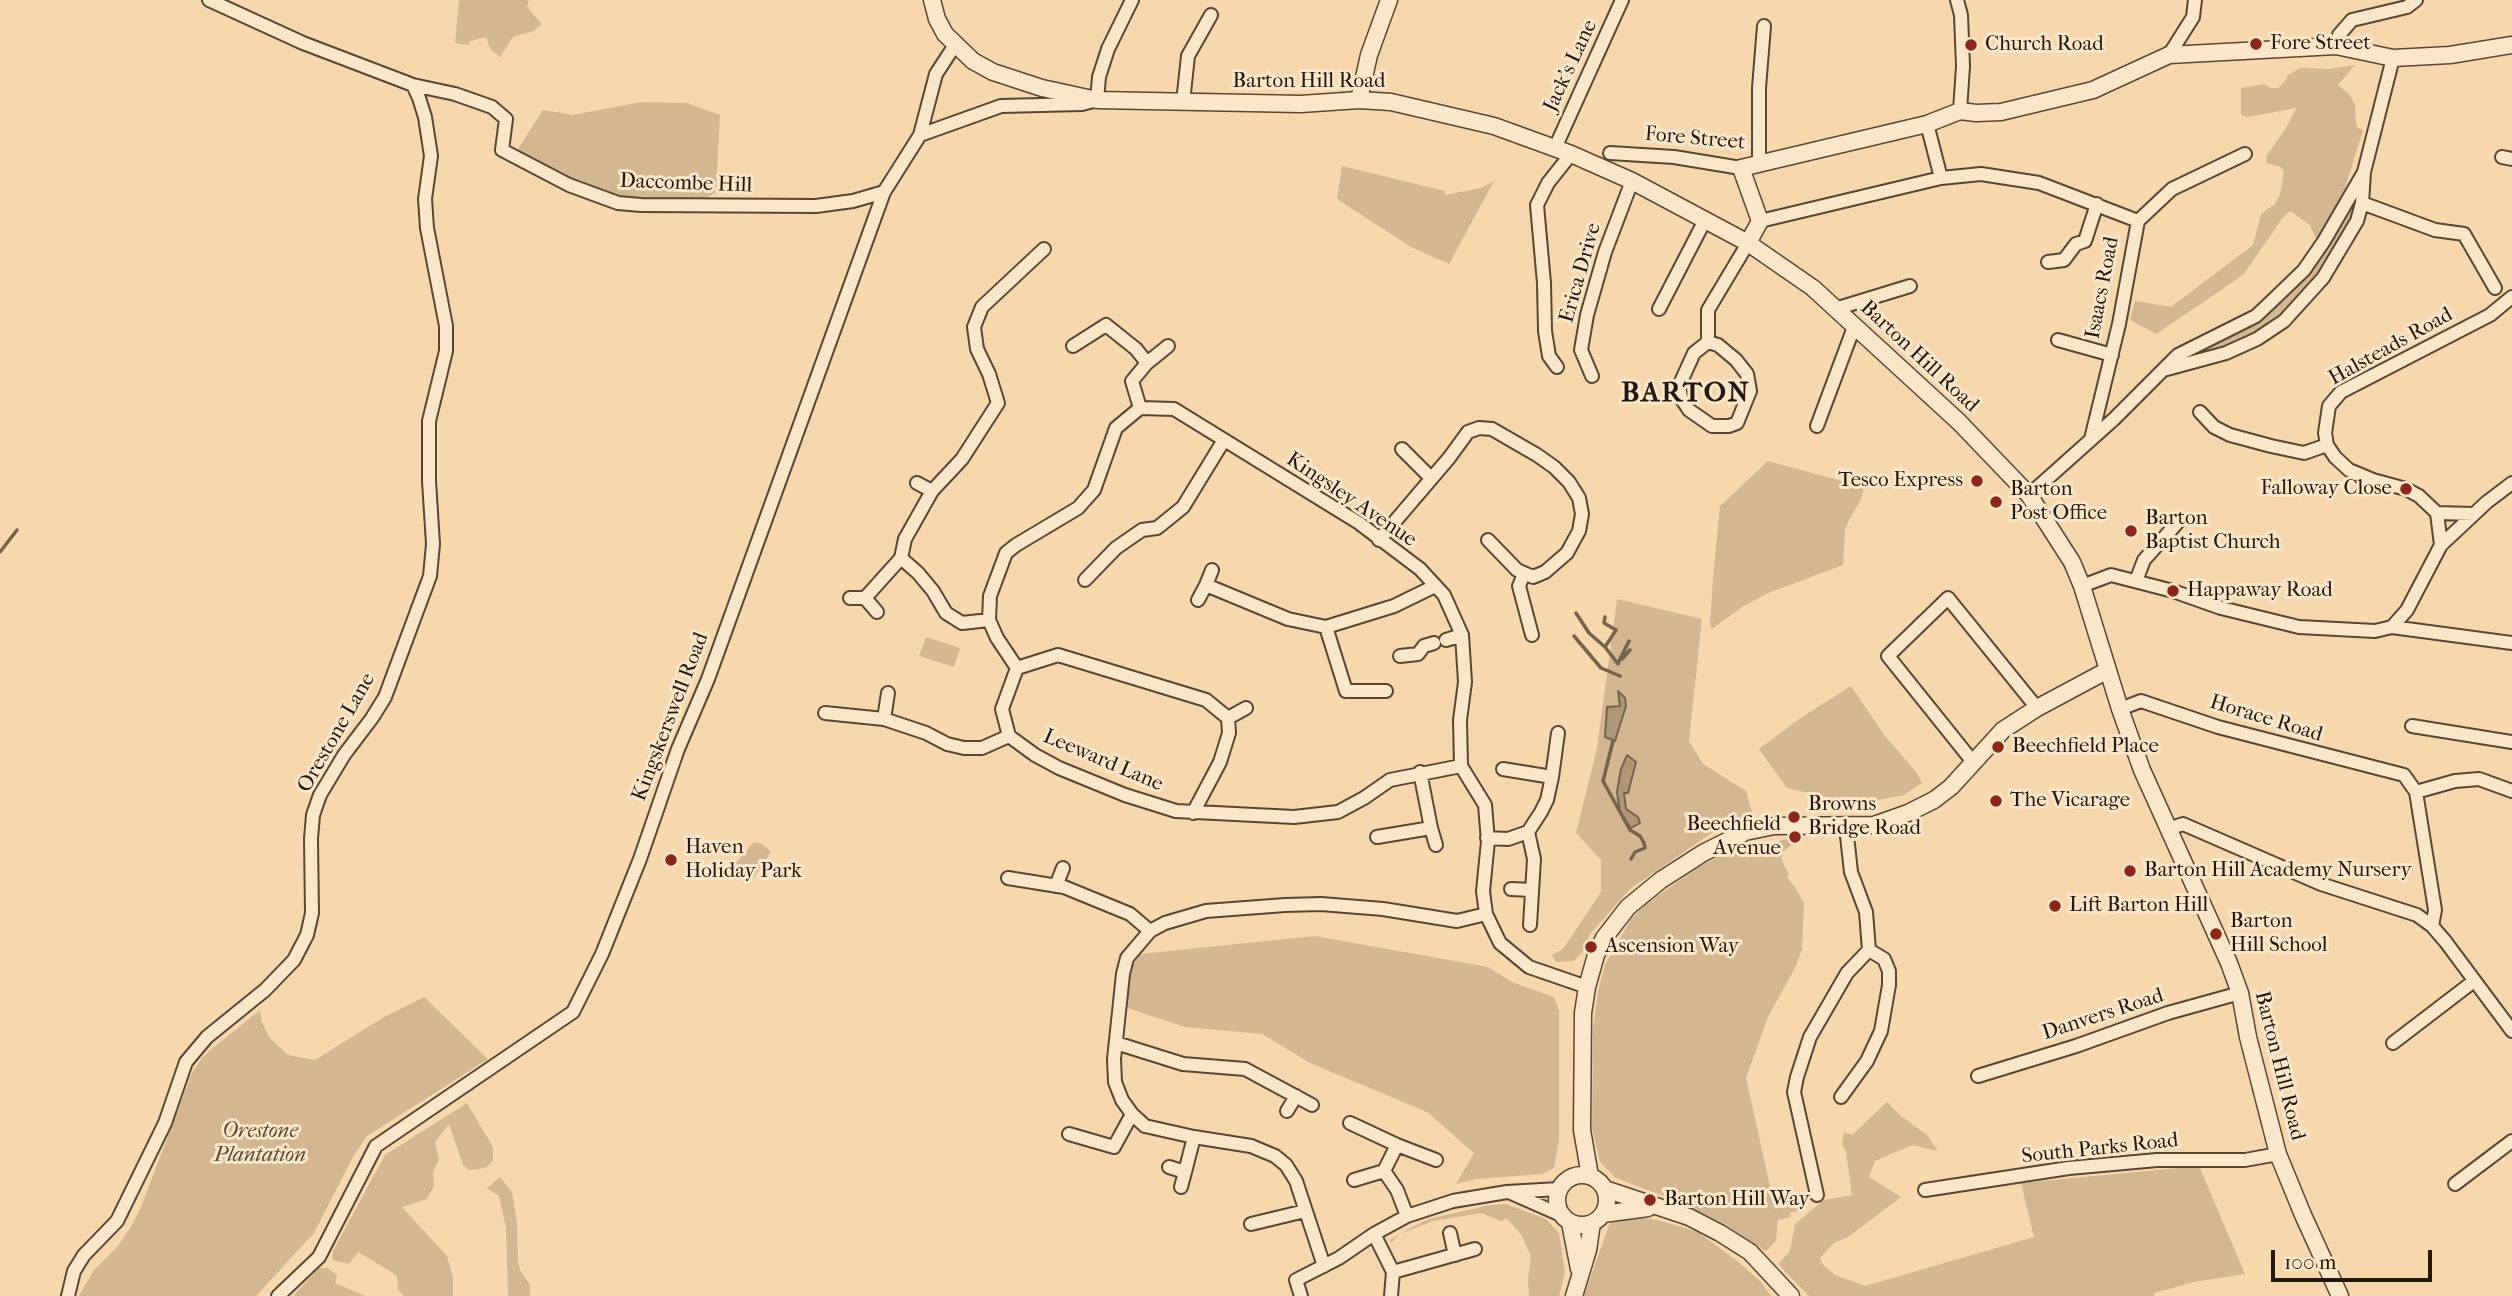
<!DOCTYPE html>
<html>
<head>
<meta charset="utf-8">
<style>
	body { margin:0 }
	#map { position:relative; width:2512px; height:1296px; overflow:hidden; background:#f7d8ac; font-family:"IM FELL French Canon",serif }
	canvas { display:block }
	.scale { position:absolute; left:2271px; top:1250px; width:161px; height:32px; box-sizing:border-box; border:4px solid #22170d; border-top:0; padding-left:9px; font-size:21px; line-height:24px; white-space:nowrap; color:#22170d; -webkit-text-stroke:5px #fae6c9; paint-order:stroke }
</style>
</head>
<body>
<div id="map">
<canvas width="2512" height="1296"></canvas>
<div class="scale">100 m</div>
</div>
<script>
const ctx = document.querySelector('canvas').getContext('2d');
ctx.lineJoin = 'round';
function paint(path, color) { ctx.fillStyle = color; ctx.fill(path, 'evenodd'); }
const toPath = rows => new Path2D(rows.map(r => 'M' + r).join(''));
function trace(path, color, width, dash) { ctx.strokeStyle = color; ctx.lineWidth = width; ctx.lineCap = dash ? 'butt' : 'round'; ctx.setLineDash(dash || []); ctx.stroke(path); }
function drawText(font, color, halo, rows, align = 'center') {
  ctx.font = font + ' "IM FELL French Canon",serif'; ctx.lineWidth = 6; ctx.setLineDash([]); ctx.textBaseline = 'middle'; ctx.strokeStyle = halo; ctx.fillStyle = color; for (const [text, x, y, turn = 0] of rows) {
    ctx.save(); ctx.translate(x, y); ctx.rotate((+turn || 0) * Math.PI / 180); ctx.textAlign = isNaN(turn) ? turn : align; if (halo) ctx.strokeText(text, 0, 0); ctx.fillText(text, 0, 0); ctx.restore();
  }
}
const green = toPath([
	[459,0,529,0,527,7,542,24,534,31,513,37,500,57,490,49,486,37,470,41,469,45,455,43],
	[2355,65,2338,85,2350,95,2355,105,2356,123,2358,128,2363,130,2342,198,2317,241,2310,225,2290,211,2281,220,2244,274,2217,293,2156,334,2130,320,2135,301,2171,307,2253,245,2261,214,2275,204,2280,194,2284,171,2280,167,2266,163,2267,155,2286,128,2296,108,2248,117,2241,115,2241,88,2264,84,2271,88,2278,88,2286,80,2288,75,2300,68,2329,69],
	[641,102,687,103,720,115,716,192,703,200,626,200,576,184,516,152,543,110,573,115],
	[1342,166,1445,191,1445,195,1481,188,1494,181,1449,264,1411,247,1337,199],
	[2364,172,2362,203,2323,278,2257,339,2165,370,2256,316,2304,270],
	[1768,461,1864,487,1861,500,1850,518,1845,530,1843,565,1766,594,1742,607,1712,629,1710,624,1713,578,1720,506],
	[1617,599,1702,619,1689,741,1703,764,1746,791,1753,815,1719,828,1630,889,1590,934,1583,952,1573,961,1556,962,1552,955,1563,949,1601,892,1601,860,1576,833,1597,748],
	[926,637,960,648,954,667,919,656],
	[1851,686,1885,736,1917,773,1922,783,1904,795,1857,804,1787,788,1759,749,1799,719],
	[1791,838,1792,844,1782,853,1782,861,1789,874,1787,877,1795,887,1804,903,1802,949,1795,968,1768,1017,1746,1078,1775,1209,1802,1204,1803,1210,1790,1213,1791,1217,1778,1220,1776,1241,1766,1251,1723,1223,1677,1201,1616,1178,1600,1162,1592,1128,1593,1030,1598,991,1605,965,1631,919,1645,905,1698,867,1724,854],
	[754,842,762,844,771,852,752,880,735,880,729,874,731,868],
	[1315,936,1488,967,1514,983,1554,997,1559,1010,1559,1141,1554,1168,1542,1174,1477,1179,1456,1184,1474,1153,1427,1112,1310,1063,1262,1034,1185,1027,1124,1007,1130,970,1140,954],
	[424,997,488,1059,367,1136,353,1157,314,1233,256,1296,79,1296,94,1270,118,1246,132,1225,141,1207,192,1073,202,1058,214,1047,260,1010,262,1022,269,1037,288,1055,315,1060,384,1017],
	[1887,1102,1901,1116,1927,1135,1938,1151,1912,1145,1875,1161,1869,1177,1901,1197,1848,1237,1834,1243,1820,1258,1823,1265,1835,1275,1865,1286,2034,1237,2021,1183,2199,1166,2245,1274,2194,1282,2154,1293,2155,1296,1809,1296,1778,1264,1790,1251,1795,1224,1824,1200,1852,1195,1846,1152,1842,1144,1844,1132,1852,1135],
	[467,1103,493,1147,493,1161,487,1167,479,1169,469,1170,463,1165,449,1124,435,1142,439,1160,433,1172,434,1186,427,1199,402,1207,447,1256,453,1278,453,1296,404,1296,398,1290,397,1277,393,1273,358,1252,349,1264,332,1260,333,1251,385,1155],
	[500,1177,512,1192,517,1223,518,1260,520,1270,530,1285,530,1296,508,1296,506,1228,499,1196,487,1188],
	[1506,1204,1546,1219,1559,1233,1565,1273,1559,1296,1529,1296,1528,1279,1531,1256,1521,1234,1506,1218,1502,1222,1482,1213,1433,1221,1400,1234,1391,1243,1390,1240,1412,1227,1429,1219,1490,1205],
	[1631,1216,1657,1220,1698,1232,1737,1261,1760,1281,1771,1296,1584,1296,1609,1225,1617,1219],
	[319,1268,328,1268,337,1275,335,1283,365,1296,293,1296]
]);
const water = toPath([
	[1618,691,1625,698,1626,706,1615,741,1605,737,1607,707,1620,706,1618,691],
	[1627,755,1636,762,1628,793,1624,793,1626,809,1638,817,1640,823,1631,828,1620,813,1617,792,1621,769,1627,755]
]);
const stream = toPath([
	[0,552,17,530],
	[1576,613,1589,633,1605,647,1618,664],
	[1605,617,1604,623,1616,630,1605,647],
	[1574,636,1601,668,1620,676],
	[1622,659,1630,650],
	[1618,663,1629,641],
	[1613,741,1603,781,1630,830,1640,836,1644,843,1645,848,1635,852,1631,859]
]);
const minor = toPath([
	[1957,0,1961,15,1963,66,1960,111],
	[2336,46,2339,35,2352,20,2407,7,2416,0],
	[2169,55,2193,17,2195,0],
	[413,85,455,94,492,107,506,119,502,150,569,185,618,203,641,205,816,206,853,201,884,192],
	[1183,102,1188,56,1211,15],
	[1927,124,1941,178],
	[920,135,1001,106,1082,104,1097,100,1099,77,1108,49,1132,0],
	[1555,148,1622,0],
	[1610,153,1674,157,1741,168],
	[2502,157,2512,159],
	[1759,164,1759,88,1764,26],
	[2362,203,2435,230,2464,234,2495,288],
	[1760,221,1941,178,1981,174,2039,183,2138,221,2119,324,2091,439],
	[2138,221,2172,189,2245,154],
	[2048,262,2064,260,2076,244,2085,241,2097,204],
	[1659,309,1705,220],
	[1835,309,1910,286],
	[2058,340,2112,355],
	[1708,342,1718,345,1736,360,1747,374,1750,391,1737,423,1729,426,1712,426,1689,410,1681,398,1679,386,1694,353,1708,342,1708,310,1748,243],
	[1073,346,1106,325,1136,349,1147,363],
	[1557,367,1549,356,1545,331,1544,283,1537,205,1548,183,1571,154],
	[2167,369,2226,353,2257,339,2284,321,2323,278,2357,221,2362,203,2364,172,2393,58],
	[1592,376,1581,350,1587,315,1605,252,1632,181],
	[1140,408,1132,381,1147,363,1168,346],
	[2200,412,2214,427,2230,435,2271,446,2304,453,2327,445],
	[1817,426,1854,327],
	[1402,449,1431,478],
	[917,483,932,491],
	[2029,495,2114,419,2178,355,2256,316,2274,299,2304,270,2324,241,2364,172],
	[2437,513,2419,496,2406,489,2373,480,2349,470,2335,457,2327,445,2325,433,2329,406,2341,392,2490,315,2512,297],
	[1379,540,1449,458,1468,432,1479,428,1492,429,1537,455,1554,467,1569,482,1579,498,1582,514,1579,531,1567,553,1545,572,1533,577,1517,570,1488,540],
	[2441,545,2437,513,2474,514],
	[1212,570,1206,585,1288,619,1326,627,1394,606,1435,586],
	[1524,574,1519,586,1532,635],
	[1085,580,1116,548,1142,530,1157,528,1183,507,1224,440],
	[2136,581,2144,560,2178,522],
	[2082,586,2111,575,2173,591,2221,608,2299,627,2375,631,2392,627,2512,643],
	[850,598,865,598,901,558],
	[865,598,877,612],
	[1198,600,1206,585],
	[989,620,962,623,946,613,933,591,918,573,901,558,905,539,932,491,962,459,998,403,989,374,977,349,974,327,982,307,1044,249],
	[1326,627,1346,691,1386,691],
	[2392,627,2407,610,2441,545,2487,502,2512,483],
	[1446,640,1462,635],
	[1400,656,1418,654,1424,646,1434,643],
	[1017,668,997,638,989,620,990,596,1006,553,1016,545,1078,508,1094,490,1116,428,1140,408,1174,409,1359,523,1420,569,1444,595,1462,635,1465,682,1460,720,1461,766],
	[1017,668,1002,709,1009,736,1035,755,1059,768,1125,795,1176,811,1294,817,1338,812,1364,798,1390,780,1461,766],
	[1017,668,1058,655,1206,700,1228,718,1229,733,1220,762,1193,813],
	[2120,709,2141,701,2218,727,2404,775,2416,792,2435,910,2432,926],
	[825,713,884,719,926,733,947,744,964,748,982,748,1009,736],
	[1228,718,1246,708],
	[884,719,888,693],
	[2412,726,2512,742],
	[1973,762,1888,656,1948,598,2037,708],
	[1461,766,1485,805,1488,841,1483,891,1486,914,1500,943,1529,967,1587,987],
	[1503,769,1552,777],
	[2416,792,2455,781,2479,779,2512,791],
	[1431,828,1436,845],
	[2168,829,2183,824,2321,884,2417,915,2432,926,2445,941,2512,1031],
	[1528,832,1534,859,1530,925],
	[1377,837,1431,828,1420,772],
	[1487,838,1508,839,1528,832,1541,812,1547,800,1552,777,1558,733],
	[1008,878,1064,887,1130,914,1150,931,1165,923,1206,911,1285,905,1321,904,1383,909,1457,921,1486,914],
	[1056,886,1063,868],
	[1511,889,1532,890],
	[1150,931,1127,958,1123,974,1114,1059,1115,1082,1122,1100,1132,1114,1145,1126,1194,1137,1251,1146,1275,1156,1286,1165,1296,1181,1324,1266],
	[1116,1043,1183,1064,1245,1069,1312,1105],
	[2393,1043,2474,981],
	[1978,1076,2076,1046,2168,1013,2240,993],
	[1841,1097,1867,1061,1881,1031,1889,985,1889,971,1884,959,1869,950],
	[1287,1111,1296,1096],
	[1350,1123,1397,1145,1384,1171,1397,1190,1407,1216],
	[1069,1134,1114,1147,1132,1114],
	[1397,1145,1436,1160],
	[1169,1167,1185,1172,1194,1137],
	[1354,1180,1384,1171],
	[2455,1184,2512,1141],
	[1181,1187,1185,1172],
	[1925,1190,2069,1168,2157,1160,2245,1160,2278,1154],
	[1511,1193,1561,1215],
	[1817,1195,1794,1092,1797,1077,1810,1037,1847,973,1869,950,1866,912,1851,872,1846,827],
	[1251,1224,1305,1211],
	[1450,1233,1455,1255],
	[1374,1234,1393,1272,1391,1296],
	[1393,1272,1475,1249],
	[68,1296,74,1271,84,1255,117,1221,165,1123,186,1062,207,1037,265,990,294,960,307,935,312,913,311,839,313,815,320,795,344,755,372,718,385,697,430,576,433,544,429,481,429,421,446,351,446,326,427,228,425,199,431,156,425,117,419,98,413,85,303,43,209,0],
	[278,1296,319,1257,376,1146,573,1012,602,954,640,859,678,749,708,679,884,192,920,135,936,74,955,45],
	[1301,1296,1296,1280,1339,1258,1374,1234,1407,1216,1453,1201,1507,1192,1559,1189]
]);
const tertiary = toPath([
	[932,0,937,19,945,34,973,61,993,72,1042,88,1097,100,1301,104,1359,100,1391,102,1494,126,1571,154,1632,181,1748,243,1813,288,1959,422,2029,495,2072,562,2082,586,2120,709,2142,770,2229,963,2240,993,2248,1037,2278,1154,2303,1215,2340,1296],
	[1359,100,1369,55,1389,0],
	[1748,243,1760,221,1741,168,1927,124,1960,111,1976,113,2001,112,2093,90,2169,55,2336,46,2393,58,2450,55,2512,45],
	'1557 1200a25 25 0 1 1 50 0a25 25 0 1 1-50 0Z',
	[1590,1176,1582,1130,1583,1013,1587,987,1596,955,1604,938,1628,907,1661,880,1703,853,1745,832,1774,826,1874,825,1908,813,1934,800,1951,787,2003,730,2037,708,2108,670],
	[1605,1189,1689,1217,1720,1233,1750,1252,1791,1296],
	[1603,1214,1648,1208],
	[1570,1223,1579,1269],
	[1574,1296,1588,1250,1592,1223]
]);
const markers = [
	[2256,44,7,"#8f2418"],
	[1971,45,7,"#8f2418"],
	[1977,481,7,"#8f2418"],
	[2406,489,7,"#8f2418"],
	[1996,502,7,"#8f2418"],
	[2131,531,7,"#8f2418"],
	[2173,591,7,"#8f2418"],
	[1998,747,7,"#8f2418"],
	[1996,801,7,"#8f2418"],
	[1794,817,7,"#8f2418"],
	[1795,837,7,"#8f2418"],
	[671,860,7,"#8f2418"],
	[2130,871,7,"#8f2418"],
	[2055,906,7,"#8f2418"],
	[2216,934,7,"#8f2418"],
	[1591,947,7,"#8f2418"],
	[1650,1200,7,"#8f2418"]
];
const poiNames = [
	["Fore Street",2270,44],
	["Church Road",1985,45],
	["Tesco Express",1963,481,"right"],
	["Falloway Close",2392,489,"right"],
	["Barton",2010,490],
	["Post Office",2010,514],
	["Barton",2145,519],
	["Baptist Church",2145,543],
	["Happaway Road",2187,591],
	["Beechfield Place",2012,747],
	["The Vicarage",2010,801],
	["Browns",1808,805],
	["Bridge Road",1808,829],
	["Beechfield",1781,825,"right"],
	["Avenue",1781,849,"right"],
	["Haven",685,848],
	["Holiday Park",685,872],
	["Barton Hill Academy Nursery",2144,871],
	["Lift Barton Hill",2069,906],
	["Barton",2230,922],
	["Hill School",2230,946],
	["Ascension Way",1605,947],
	["Barton Hill Way",1664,1200]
];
const streetNames = [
	["Jack's Lane",1571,66,-65],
	["Barton Hill Road",1309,82],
	["Fore Street",1695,139,5],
	["Daccombe Hill",686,184,2],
	["Erica Drive",1581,273,-74],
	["Isaacs Road",2103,288,-79],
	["Halsteads Road",2391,347,-29],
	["Barton Hill Road",1919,357,43],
	["Kingsley Avenue",1351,500,34],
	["Kingskerswell Road",671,717,-69],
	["Horace Road",2266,719,17],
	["Orestone Lane",337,733,-60],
	["Leeward Lane",1103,761,23],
	["Danvers Road",2103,1015,-18],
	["Barton Hill Road",2279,1066,76],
	["South Parks Road",2100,1149,-6]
];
const parkNames = [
	["Orestone",260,1132],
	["Plantation",260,1156]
];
const districtNames = [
	["BARTON",1686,394]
];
paint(green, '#d3b791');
paint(water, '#af9676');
trace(water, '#77634c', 2);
trace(stream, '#77634c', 3.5);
trace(minor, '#574735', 16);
trace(tertiary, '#574735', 19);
trace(minor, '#fae6c9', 12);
trace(tertiary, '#fae6c9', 16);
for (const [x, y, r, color] of markers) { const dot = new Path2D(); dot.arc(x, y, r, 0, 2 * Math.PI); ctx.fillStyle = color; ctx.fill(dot); trace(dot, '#fae6c9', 2.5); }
drawText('21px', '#22170d', '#fae6c9', poiNames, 'left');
drawText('21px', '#22170d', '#fae6c9', streetNames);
drawText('italic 21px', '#574735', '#fae6c9', parkNames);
ctx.letterSpacing = '2px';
drawText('bold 28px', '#22170d', '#fae6c9', districtNames);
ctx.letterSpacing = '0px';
</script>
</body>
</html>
